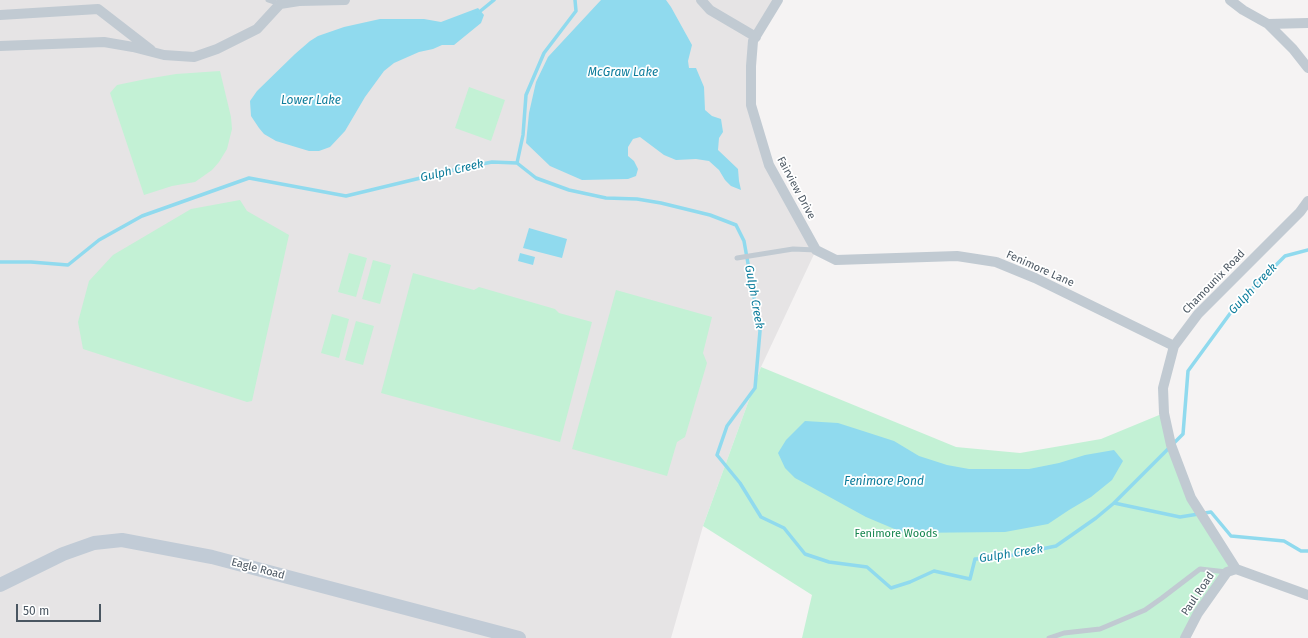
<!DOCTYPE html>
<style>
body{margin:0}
#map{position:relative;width:1308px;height:638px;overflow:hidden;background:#f5f3f3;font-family:"Fira Sans",sans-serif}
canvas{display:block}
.scale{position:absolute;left:16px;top:604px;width:85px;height:18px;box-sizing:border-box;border:2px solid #4a5661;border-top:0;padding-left:5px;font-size:12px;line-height:14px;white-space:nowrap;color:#4a5661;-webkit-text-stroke:3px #fff;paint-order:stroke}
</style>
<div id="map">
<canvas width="1308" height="638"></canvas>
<div class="scale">50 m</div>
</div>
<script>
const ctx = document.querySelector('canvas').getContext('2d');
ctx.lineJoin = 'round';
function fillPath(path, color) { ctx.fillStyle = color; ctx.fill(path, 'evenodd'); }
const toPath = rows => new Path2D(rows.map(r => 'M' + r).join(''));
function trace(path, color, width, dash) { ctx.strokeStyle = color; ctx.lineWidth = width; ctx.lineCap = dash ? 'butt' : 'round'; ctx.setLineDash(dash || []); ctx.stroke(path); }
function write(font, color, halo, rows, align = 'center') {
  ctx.font = font + ' "Fira Sans",sans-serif'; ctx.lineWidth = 3.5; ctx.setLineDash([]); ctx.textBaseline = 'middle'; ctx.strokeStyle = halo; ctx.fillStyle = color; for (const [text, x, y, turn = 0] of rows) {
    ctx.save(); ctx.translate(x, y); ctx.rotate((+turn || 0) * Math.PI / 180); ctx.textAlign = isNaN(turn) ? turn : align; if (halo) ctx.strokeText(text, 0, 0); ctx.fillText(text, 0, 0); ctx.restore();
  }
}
const education = toPath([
 [0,0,778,0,753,41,751,105,769,165,816,250,761,367,703,526,671,638,0,638]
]);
const green = toPath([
 [220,71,231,117,232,129,227,149,219,162,212,170,195,182,172,186,144,195,110,93,117,85,146,79,176,74],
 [469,87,505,100,491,141,455,128],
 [240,200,247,211,289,235,252,401,247,402,83,349,78,322,89,281,113,255,191,209],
 [349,253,367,258,356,297,338,292],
 [373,260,391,265,380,304,362,299],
 [413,273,474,290,479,287,555,309,559,313,592,322,560,442,381,393],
 [616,290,712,317,703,353,707,363,685,437,677,442,667,476,572,449],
 [332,314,349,319,339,358,321,353],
 [356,321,374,326,363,365,345,360],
 [761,367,956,447,1020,453,1101,439,1164,413,1191,498,1236,569,1198,613,1185,638,802,638,812,595,703,526]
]);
const water = toPath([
 [601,0,666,0,671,7,692,45,688,61,689,68,696,68,704,87,705,110,712,116,721,119,723,132,719,138,718,150,738,169,739,181,741,190,731,186,725,180,719,170,709,161,696,159,676,160,664,155,640,137,633,139,628,147,628,156,634,161,638,169,636,176,628,179,582,180,550,166,526,143,529,113,536,82,548,57],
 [478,8,484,15,481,23,454,45,442,45,433,49,419,52,394,63,384,71,365,97,345,131,330,147,319,151,309,151,276,141,264,134,259,128,251,116,250,101,257,91,295,54,310,41,318,36,344,27,380,19,424,19,441,22],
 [529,228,567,239,562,258,523,248],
 [520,253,535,257,533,265,518,261],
 [805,421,838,423,863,431,894,441,919,456,947,465,969,469,1029,469,1059,463,1085,455,1114,450,1123,461,1112,480,1091,497,1069,510,1048,524,1005,532,904,533,866,517,795,478,785,468,778,453,786,440]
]);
const stream = toPath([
 [478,13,494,0],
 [517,163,523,135,526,95,544,53,576,11,575,0],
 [0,262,31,262,68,265,99,240,142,216,249,178,346,196,462,168,492,162,517,163,536,178,569,190,606,198,637,199,661,203,710,215,736,225,744,241,760,331,755,388,727,426,717,455,740,483,761,517,784,528,805,554,829,562,867,567,891,588,910,582,934,571,970,579,975,559,998,558,1056,546,1096,518,1114,503,1183,434,1188,371,1237,304,1285,256,1308,250],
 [1114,503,1180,517,1211,512,1231,536,1284,541,1301,551,1308,551]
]);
const lane = toPath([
 [268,0,280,4],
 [737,258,793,249,816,250],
 [1049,638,1064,633,1100,629,1145,610,1162,598,1200,569,1227,572]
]);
const street = toPath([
 [701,0,710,10,756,37],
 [778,0,753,41,751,66,751,105,769,165,816,250,836,260,957,256,996,262,1035,278,1174,346],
 [1230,0,1243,10,1268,24,1293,49,1308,68],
 [0,15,98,9,151,50],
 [1268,24,1308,23],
 [0,46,104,42,133,47,164,55,194,57,217,49,257,29,280,4,299,1,345,0],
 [1236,569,1191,498,1171,445,1164,413,1163,388,1174,346,1198,314,1300,212,1308,201],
 [1236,569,1308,595],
 [1185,638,1198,613,1227,572,1236,569]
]);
const secondary = toPath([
 [0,585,63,554,94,543,122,540,212,557,519,638]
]);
const streetNames = [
 ["Fairview Drive",796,188,62],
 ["Fenimore Lane",1040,269,24],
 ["Chamounix Road",1214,282,-46],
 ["Eagle Road",258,569,15],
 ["Paul Road",1198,594,-56]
];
const parkNames = [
 ["Fenimore Woods",896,534]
];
const waterNames = [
 ["McGraw Lake",623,73],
 ["Lower Lake",311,101],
 ["Gulph Creek",452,171,-13],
 ["Gulph Creek",1253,289,-47],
 ["Gulph Creek",754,297,80],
 ["Fenimore Pond",884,482],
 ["Gulph Creek",1011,554,-9]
];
fillPath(education, '#e6e4e5');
fillPath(green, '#c3f1d5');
fillPath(water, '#90daee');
trace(stream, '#90daee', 3.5);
trace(lane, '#c1cad2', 5);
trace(street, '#c1cad2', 10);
trace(secondary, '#c1cbd6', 14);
write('11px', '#4a5661', '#fff', streetNames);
write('11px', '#17864f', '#fff', parkNames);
write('italic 12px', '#0c7c9b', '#fff', waterNames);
</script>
